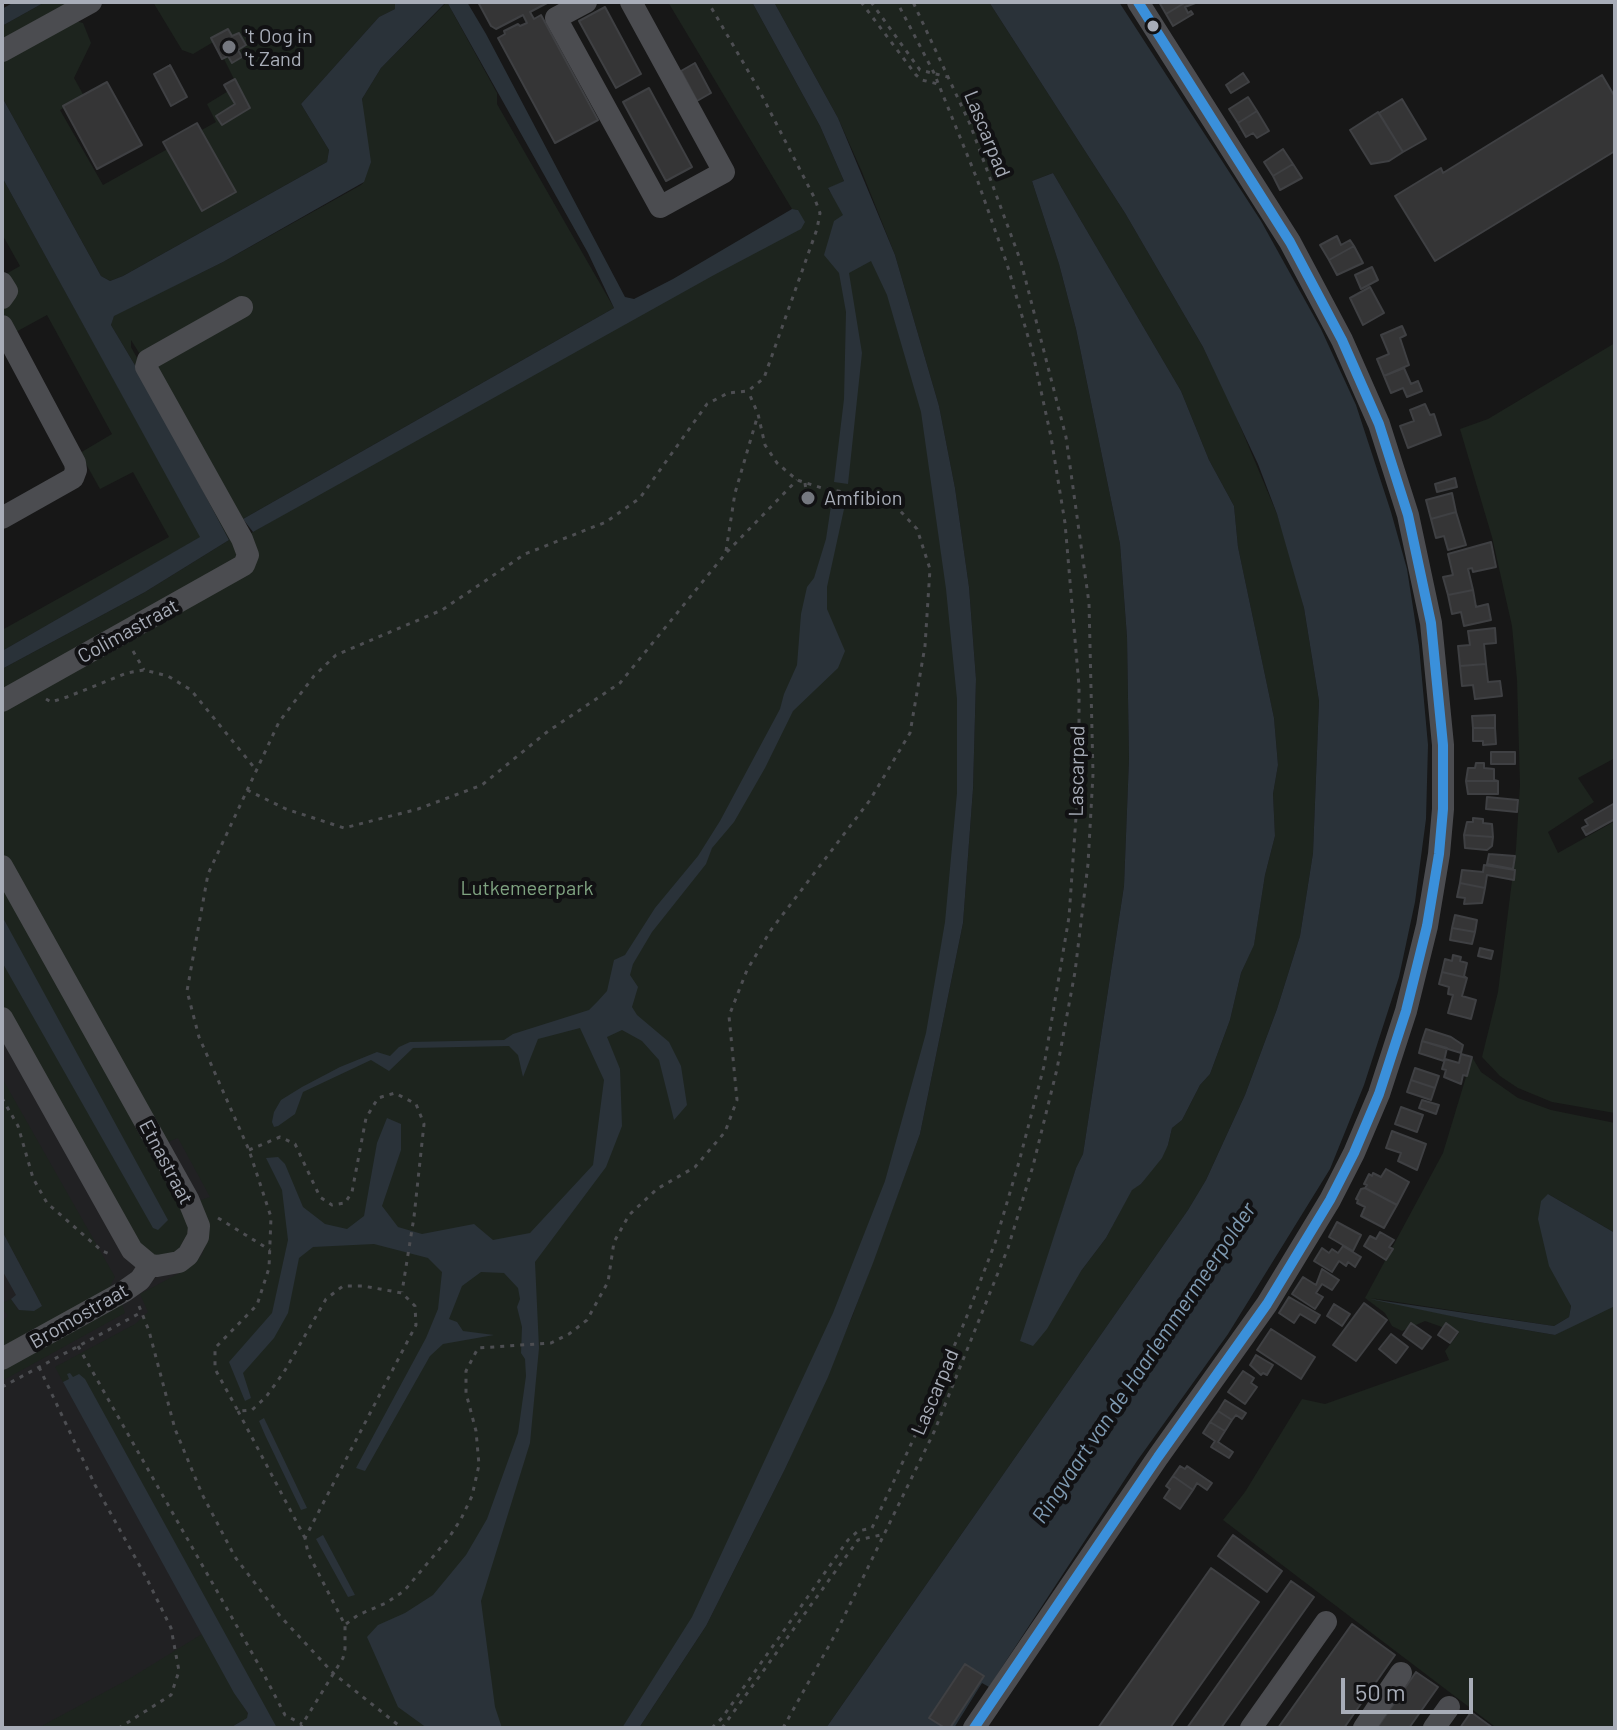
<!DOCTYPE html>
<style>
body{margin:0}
#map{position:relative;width:1617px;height:1730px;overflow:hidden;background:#171717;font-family:Barlow,sans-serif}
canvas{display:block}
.frame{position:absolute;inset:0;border:4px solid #a8adb8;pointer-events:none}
.scale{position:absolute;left:1341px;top:1678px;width:132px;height:36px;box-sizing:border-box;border:4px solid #a8adb8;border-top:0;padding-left:10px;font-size:24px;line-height:28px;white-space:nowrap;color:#a8adb8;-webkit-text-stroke:6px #111113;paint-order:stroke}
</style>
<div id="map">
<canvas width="1617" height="1730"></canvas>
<div class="frame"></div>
<div class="scale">50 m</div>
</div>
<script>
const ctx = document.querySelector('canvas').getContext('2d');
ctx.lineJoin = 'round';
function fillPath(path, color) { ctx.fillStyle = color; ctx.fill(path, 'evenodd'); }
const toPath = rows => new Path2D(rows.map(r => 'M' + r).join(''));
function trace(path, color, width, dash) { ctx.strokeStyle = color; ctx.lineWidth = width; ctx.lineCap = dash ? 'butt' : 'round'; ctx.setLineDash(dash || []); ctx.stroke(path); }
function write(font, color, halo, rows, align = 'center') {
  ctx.font = font + ' Barlow,sans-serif'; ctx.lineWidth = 8; ctx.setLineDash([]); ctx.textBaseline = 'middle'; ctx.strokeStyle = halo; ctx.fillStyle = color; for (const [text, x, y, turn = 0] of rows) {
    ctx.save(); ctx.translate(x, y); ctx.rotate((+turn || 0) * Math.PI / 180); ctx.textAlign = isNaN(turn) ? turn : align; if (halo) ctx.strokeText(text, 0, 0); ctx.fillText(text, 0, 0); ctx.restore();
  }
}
const built = toPath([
 [2,845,182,1135,213,1197,263,1728,2,1728]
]);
const green = toPath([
 [45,2,76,2,2,43,2,26],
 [153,2,395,2,395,9,379,17,301,104,329,150,327,162,123,276,110,281,101,276,2,97,2,56,68,19,83,23,91,43,74,78,84,96,60,110,103,185,216,122,207,104,230,90,234,79,215,41,193,54,182,50],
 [447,2,497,93,497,104,614,308,243,519,131,340,131,347,241,546,249,568,244,537,631,313,798,210,792,209,668,2,752,2,820,126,844,181,828,189,890,273,931,418,967,711,954,911,897,1168,731,1552,628,1728,263,1728,73,1377,63,1382,55,1367,135,1324,148,1312,140,1294,187,1269,202,1255,206,1243,198,1201,210,1197,178,1138,163,1144,2,857,2,669,145,592,229,540,148,387,111,325,114,315,223,262,361,185,364,182,362,99,381,68],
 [774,2,989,2,1125,213,1203,347,1230,402,1277,514,1293,563,1304,608,1319,701,1313,853,1300,936,1277,1009,1245,1095,1206,1180,1188,1210,826,1728,639,1728,706,1626,785,1469,852,1317,920,1134,963,923,973,789,976,679,969,587,955,488,939,406,895,255,862,172,838,118],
 [1053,173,1181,391,1209,460,1234,506,1238,547,1274,718,1278,765,1273,794,1275,836,1265,875,1254,944,1241,973,1230,1020,1210,1074,1200,1085,1182,1120,1172,1128,1168,1145,1141,1184,1132,1189,1106,1238,1081,1271,1050,1251,1076,1168,1083,1154,1124,886,1129,759,1127,637,1120,544,1076,329,1059,264,1032,181],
 [2,177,201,537,2,651,2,630,169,537,133,472,100,489,80,453,112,434,47,315,14,333,2,311,6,274,20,266,2,234],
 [1615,343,1615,758,1578,778,1594,802,1548,832,1558,853,1615,821,1615,1113,1552,1102,1518,1088,1500,1076,1482,1057,1498,992,1516,849,1520,785,1517,680,1512,626,1492,537,1460,429,1488,419],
 [2,878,186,1207,190,1232,187,1240,174,1253,164,1257,143,1253,2,1009],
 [1472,1057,1481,1072,1518,1098,1551,1110,1615,1123,1615,1233,1548,1194,1565,1293,1571,1306,1569,1317,1554,1326,1371,1298,1479,1322,1555,1335,1615,1303,1615,1728,1493,1728,1494,1726,1223,1520,1245,1492,1302,1399,1325,1404,1449,1360,1445,1351,1459,1333,1425,1321,1402,1331,1392,1326,1385,1313,1365,1298,1443,1153],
 [2,1078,115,1277,108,1290,2,1348,2,1321,8,1316,2,1308,2,1303,11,1299,18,1310,42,1306,2,1231],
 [122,1304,125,1313,2,1381,2,1371],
 [202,1634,248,1714,247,1718,230,1728,38,1728,129,1679]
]);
const water = toPath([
 [14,2,45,2,2,26,2,9],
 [395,2,446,2,381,68,362,99,371,162,364,182,223,262,114,316,111,325,148,387,229,540,145,592,2,669,2,651,200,537,2,177,2,97,101,276,110,281,123,276,327,162,329,150,301,104,379,17,395,9],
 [447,2,467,2,486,34,625,297,634,299,673,279,792,209,798,210,805,222,801,229,714,275,253,532,243,519,614,308,588,253],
 [752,2,774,2,838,118,895,255,939,406,955,488,969,587,976,679,973,789,963,923,920,1134,873,1263,828,1377,785,1469,706,1626,639,1728,622,1728,692,1617,833,1313,885,1181,926,1033,945,922,957,793,957,699,946,589,921,412,887,295,871,261,849,273,862,353,848,484,834,482,844,399,846,312,839,273,824,255,834,221,843,215,828,188,844,181,820,126],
 [989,2,1119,2,1261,221,1321,329,1356,405,1391,512,1407,569,1419,646,1428,745,1426,819,1415,902,1399,977,1364,1085,1330,1169,1228,1334,1137,1461,989,1687,982,1683,954,1728,826,1728,1188,1210,1206,1180,1245,1095,1277,1009,1300,936,1313,853,1319,701,1304,608,1277,514,1258,464,1203,347,1125,213],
 [1053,173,1181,391,1209,460,1234,506,1238,547,1274,718,1278,765,1273,794,1275,836,1265,875,1254,945,1241,973,1230,1020,1210,1074,1200,1085,1182,1120,1172,1128,1168,1145,1162,1158,1141,1184,1132,1190,1106,1238,1081,1271,1047,1329,1033,1346,1020,1341,1076,1168,1083,1154,1124,886,1129,759,1127,637,1120,544,1076,329,1059,264,1032,181],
 [832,499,846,500,827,587,827,609,845,651,838,668,793,711,765,768,734,822,712,848,706,864,652,932,633,964,630,975,638,987,632,1007,637,1015,669,1042,681,1066,687,1105,674,1120,659,1060,642,1041,622,1030,607,1037,620,1069,622,1126,606,1167,535,1262,539,1348,530,1443,481,1601,495,1707,502,1728,427,1728,398,1707,367,1637,378,1625,405,1613,433,1595,466,1555,487,1519,518,1433,526,1376,525,1359,521,1353,522,1327,517,1307,520,1299,518,1288,504,1273,481,1272,462,1286,449,1319,457,1322,463,1331,494,1335,443,1344,430,1356,365,1471,356,1468,426,1338,438,1309,442,1272,428,1258,374,1244,313,1247,299,1258,288,1313,274,1338,243,1373,251,1398,245,1401,229,1362,272,1313,288,1240,282,1190,266,1158,278,1157,285,1164,303,1207,325,1224,347,1229,364,1216,377,1143,387,1118,401,1124,401,1150,382,1206,398,1227,422,1234,474,1224,493,1240,530,1233,593,1165,604,1080,580,1028,538,1039,523,1077,518,1055,509,1046,413,1048,389,1071,371,1060,303,1092,295,1114,278,1126,274,1127,272,1122,274,1112,281,1100,302,1087,340,1067,377,1052,390,1056,399,1047,410,1042,504,1040,513,1034,589,1010,598,1001,607,991,614,960,625,955,655,908,698,856,720,821,780,709,784,694,797,665,801,614,807,587,814,578,826,539],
 [2,916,168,1220,158,1230,153,1228,2,962],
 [1548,1194,1615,1233,1615,1306,1555,1335,1479,1322,1370,1299,1554,1326,1569,1317,1571,1306,1549,1266,1538,1219,1541,1201],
 [2,1231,42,1306,34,1311,19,1310,11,1299,16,1295,2,1270],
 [70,1373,73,1377,79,1374,85,1379,277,1728,230,1728,247,1718,248,1713,234,1693,63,1382,69,1379,67,1374],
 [264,1418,307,1508,301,1510,265,1435,259,1421],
 [323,1535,355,1595,348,1597,316,1539]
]);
const building = toPath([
 [478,2,549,2,530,12,534,19,541,15,598,120,555,143,498,38,505,34,504,31,518,24,520,26,527,23,523,15,496,29,491,26,478,2],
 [1159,2,1186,2,1166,14,1159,2],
 [1186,2,1198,2,1185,7,1188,13,1191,11,1193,14,1173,26,1166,14,1186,2],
 [605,7,641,74,616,88,579,21,605,7],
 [228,29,232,36,239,33,246,45,238,50,242,57,232,63,228,56,222,59,211,38,228,29],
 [695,63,711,93,697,101,681,71,695,63],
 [170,65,187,97,171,106,154,74,170,65],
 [1243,73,1249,82,1231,93,1226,85,1243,73],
 [1602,75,1615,97,1615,151,1435,261,1395,196,1441,168,1443,173,1602,75],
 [235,79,250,108,222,125,216,116,235,104,224,85,235,79],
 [107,82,142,145,97,169,63,106,107,82],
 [649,88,692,167,666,181,623,102,649,88],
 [1248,97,1257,111,1238,123,1229,109,1248,97],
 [1402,99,1426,139,1403,152,1379,113,1402,99],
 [1257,111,1269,131,1257,138,1253,133,1246,137,1238,123,1257,111],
 [1378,112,1403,152,1389,161,1371,164,1350,130,1378,112],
 [197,123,236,192,202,211,163,142,197,123],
 [1283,149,1293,164,1273,176,1264,162,1283,149],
 [1293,164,1302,178,1280,190,1273,176,1293,164],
 [1337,236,1341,245,1350,240,1354,246,1329,260,1320,245,1337,236],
 [1354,246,1363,263,1337,275,1329,260,1354,246],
 [1372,267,1378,280,1361,289,1355,275,1372,267],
 [1370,287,1384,313,1363,325,1350,298,1370,287],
 [1402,326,1406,335,1400,338,1409,365,1384,376,1377,359,1389,354,1381,335,1402,326],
 [1404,368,1411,384,1418,381,1422,391,1407,397,1403,388,1391,393,1384,376,1404,368],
 [1425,404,1430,415,1434,414,1441,435,1408,448,1400,426,1414,421,1410,410,1425,404],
 [1455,478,1457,487,1437,492,1435,484,1455,478],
 [1452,493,1456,512,1431,519,1426,500,1452,493],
 [1456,512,1466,545,1448,550,1444,536,1436,538,1431,519,1456,512],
 [1491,542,1496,567,1473,572,1472,568,1468,569,1473,590,1448,595,1443,577,1453,575,1448,554,1491,542],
 [1473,590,1476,607,1488,604,1491,620,1464,626,1461,612,1452,614,1448,595,1473,590],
 [1495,628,1496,643,1484,644,1486,664,1460,666,1458,646,1470,645,1468,631,1495,628],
 [1486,664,1488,682,1500,681,1502,696,1475,699,1473,685,1462,686,1460,666,1486,664],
 [1495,715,1495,728,1473,728,1472,716,1495,715],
 [1473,728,1495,728,1496,744,1483,745,1483,741,1473,741,1473,728],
 [1491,752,1515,752,1515,764,1491,764,1491,752],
 [1476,763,1484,763,1484,768,1494,769,1494,780,1498,781,1466,781,1468,768,1475,768,1476,763],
 [1466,781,1498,781,1498,794,1468,794,1466,781],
 [1487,797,1518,800,1517,812,1486,809,1487,797],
 [1615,803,1615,819,1586,835,1582,828,1588,825,1585,820,1615,803],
 [1473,818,1483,819,1483,823,1492,824,1493,837,1464,835,1467,822,1473,822,1473,818],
 [1464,835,1493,837,1492,846,1487,850,1465,848,1464,835],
 [1489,854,1515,856,1513,869,1487,864,1489,854],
 [1484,865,1515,870,1514,880,1487,875,1485,888,1460,883,1462,870,1483,872,1484,865],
 [1460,883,1485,888,1482,903,1464,904,1465,898,1457,897,1460,883],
 [1455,915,1477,920,1475,932,1452,928,1455,915],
 [1452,928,1475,932,1472,944,1450,940,1452,928],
 [1480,948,1493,951,1491,959,1478,956,1480,948],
 [1453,955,1461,957,1460,961,1467,963,1464,976,1467,978,1442,972,1445,959,1452,961,1453,955],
 [1442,972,1467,978,1462,996,1476,1000,1471,1019,1448,1013,1453,995,1448,994,1449,987,1439,984,1442,972],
 [1426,1029,1451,1037,1463,1045,1461,1053,1422,1041,1426,1029],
 [1422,1041,1447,1048,1444,1061,1419,1053,1422,1041],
 [1461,1054,1472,1057,1467,1076,1463,1075,1461,1084,1444,1077,1446,1070,1442,1069,1445,1059,1459,1063,1461,1054],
 [1415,1068,1439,1076,1435,1088,1411,1080,1415,1068],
 [1411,1080,1435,1088,1431,1100,1407,1092,1411,1080],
 [1422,1100,1439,1105,1436,1114,1419,1108,1422,1100],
 [1401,1107,1423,1115,1417,1132,1395,1124,1401,1107],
 [1392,1131,1426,1144,1417,1170,1398,1161,1401,1153,1386,1148,1392,1131],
 [1386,1169,1409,1182,1397,1205,1365,1188,1367,1185,1364,1184,1369,1174,1372,1176,1373,1173,1381,1177,1386,1169],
 [1365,1188,1397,1205,1384,1228,1361,1216,1365,1207,1357,1203,1358,1200,1356,1199,1361,1189,1365,1188],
 [1337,1222,1361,1235,1353,1251,1329,1237,1337,1222],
 [1380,1232,1394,1240,1389,1247,1393,1249,1386,1260,1364,1246,1370,1236,1376,1239,1380,1232],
 [1343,1246,1361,1257,1355,1267,1348,1262,1346,1266,1339,1261,1332,1272,1314,1261,1322,1248,1329,1253,1332,1249,1338,1253,1343,1246],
 [1322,1269,1339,1280,1332,1290,1322,1284,1316,1293,1323,1297,1315,1309,1292,1294,1303,1277,1316,1285,1322,1269],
 [1289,1297,1320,1315,1315,1323,1300,1314,1294,1323,1279,1313,1289,1297],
 [1364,1303,1387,1320,1356,1361,1333,1345,1364,1303],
 [1334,1304,1350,1314,1342,1326,1327,1316,1334,1304],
 [1411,1323,1431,1337,1422,1349,1403,1335,1411,1323],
 [1446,1323,1458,1332,1450,1343,1438,1335,1446,1323],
 [1271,1329,1315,1357,1301,1379,1257,1350,1271,1329],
 [1391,1334,1408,1347,1396,1363,1379,1349,1391,1334],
 [1256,1355,1273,1365,1267,1375,1263,1373,1261,1375,1250,1365,1256,1355],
 [1243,1371,1254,1378,1251,1383,1257,1387,1245,1404,1228,1392,1243,1371],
 [1225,1400,1246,1413,1242,1419,1236,1415,1232,1420,1218,1411,1225,1400],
 [1218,1411,1232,1420,1225,1431,1210,1422,1218,1411],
 [1210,1422,1225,1431,1218,1442,1233,1452,1229,1458,1211,1447,1215,1441,1203,1433,1210,1422],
 [1180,1466,1185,1469,1187,1466,1212,1483,1207,1490,1197,1483,1193,1490,1173,1476,1180,1466],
 [1173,1476,1193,1490,1180,1509,1164,1498,1170,1489,1166,1486,1173,1476],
 [1233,1535,1282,1571,1267,1592,1218,1556,1233,1535],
 [1211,1568,1259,1602,1170,1728,1098,1728,1211,1568],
 [1291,1581,1314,1597,1221,1728,1187,1728,1291,1581],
 [1352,1624,1395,1655,1344,1728,1278,1728,1352,1624],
 [965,1664,984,1676,950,1728,945,1728,929,1718,965,1664],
 [1416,1672,1438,1687,1409,1728,1377,1728,1416,1672],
 [1471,1712,1493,1728,1460,1728,1471,1712]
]);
const path = toPath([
 [861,2,916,75,922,80,938,84],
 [871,2,920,70,948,77],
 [805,483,807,498],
 [726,551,735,493,757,418],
 [133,651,144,670],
 [46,699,51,702,67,697,127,673,144,670,168,676,191,690,257,771],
 [247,790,286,809,344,828,418,809,482,785,547,732,620,683,726,553,797,480],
 [2,1098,18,1126,33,1178,47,1203,102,1251,110,1254],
 [249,1150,280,1137,295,1144,320,1197,332,1205,345,1203,352,1192,366,1118,378,1098,395,1093,416,1104,424,1124,414,1217,402,1292],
 [218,1218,270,1250],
 [139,1306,149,1331,175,1429,202,1494,235,1557,280,1616,334,1674,402,1728],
 [78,1346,260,1667,285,1715,302,1724],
 [39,1367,95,1485,146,1577,171,1628,179,1671,171,1695,119,1728],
 [2,1387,142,1312],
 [238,1411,305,1538],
 [346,1624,358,1615,386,1603,404,1591,448,1539,461,1519,472,1496,479,1465,476,1431,466,1393,466,1371,478,1348,551,1343,569,1334,587,1320,608,1282,614,1242,629,1215,657,1189,695,1167,725,1132,737,1100,729,1016,747,970,771,930,870,800,910,733,925,646,930,569,917,529,891,501,822,488,797,480,777,463,765,445,758,414,748,391],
 [300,1728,343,1658,345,1649,345,1625,308,1553,305,1538,416,1325,415,1306,402,1293,363,1286,343,1286,326,1299,284,1372,266,1397,252,1410,238,1411,215,1369,215,1348,257,1305,269,1268,271,1217,249,1150,199,1037,187,991,208,874,279,722,314,676,336,655,442,610,525,554,606,522,640,498,707,404,728,393,748,391,764,378,817,229,820,213,814,197,758,88,708,2],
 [712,1728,722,1718,848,1540,858,1531,872,1528,920,1425,965,1321,995,1243,1019,1162,1044,1066,1069,917,1079,774,1079,686,1065,523,1051,437,1033,354,1007,264,977,179,934,73,897,2],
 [722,1728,858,1540,885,1534],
 [783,1728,836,1633,934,1432,1008,1248,1033,1166,1057,1069,1075,972,1088,864,1093,774,1089,603,1066,437,1021,262,970,124,913,2]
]);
const minor = toPath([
 [586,2,556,18,660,207,724,172,631,2],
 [2,51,91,2],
 [2,283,7,291,2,298],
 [2,326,75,463,76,470,73,478,2,518],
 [2,701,244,565,248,555,242,539,146,367,148,360,242,307],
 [2,866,188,1199,199,1226,198,1237,188,1255,179,1262,157,1266,150,1265,132,1250,2,1018],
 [2,1359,123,1292,140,1280,150,1265],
 [974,1728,1158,1457,1267,1304,1330,1200,1354,1153,1379,1094,1406,1011,1427,926,1439,854,1443,809,1443,745,1431,623,1408,515,1379,424,1342,340,1290,242,1138,2],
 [1251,1728,1326,1622],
 [1364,1728,1401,1673],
 [1434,1728,1449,1707]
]);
const bus1 = toPath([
 [974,1728,1158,1457,1267,1304,1330,1200,1354,1153,1379,1094,1406,1011,1427,926,1439,854,1443,809,1443,745,1431,623,1408,515,1379,424,1342,340,1290,242,1138,2]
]);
const markers = [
 [1153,26,7,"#a8adb8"],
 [229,47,8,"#757880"],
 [808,498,8,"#757880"]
];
const poiNames = [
 ["'t Oog in",245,36],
 ["'t Zand",245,59],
 ["Amfibion",824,498]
];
const streetNames = [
 ["Lascarpad",987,134,68],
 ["Colimastraat",128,631,-29],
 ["Lascarpad",1077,771,-89],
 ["Etnastraat",166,1162,62],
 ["Bromostraat",79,1316,-30],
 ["Lascarpad",935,1392,-67]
];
const parkNames = [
 ["Lutkemeerpark",527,888]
];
const waterNames = [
 ["Ringvaart van de Haarlemmermeerpolder",1144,1363,-56]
];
fillPath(built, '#212123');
fillPath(green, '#1d241e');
fillPath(water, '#2a3239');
fillPath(building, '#353536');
trace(building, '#3f4043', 2);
trace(path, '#4d4e52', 3, [4, 6]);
trace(minor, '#4b4c50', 22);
trace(bus1, '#3a90db', 10);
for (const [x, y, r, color] of markers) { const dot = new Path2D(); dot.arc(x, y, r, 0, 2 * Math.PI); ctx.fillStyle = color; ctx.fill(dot); trace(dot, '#111113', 3); }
write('20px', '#a8adb8', '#111113', poiNames, 'left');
write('20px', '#a8adb8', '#111113', streetNames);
write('20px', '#7fa381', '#111113', parkNames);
write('italic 22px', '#7f9bb3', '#111113', waterNames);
</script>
